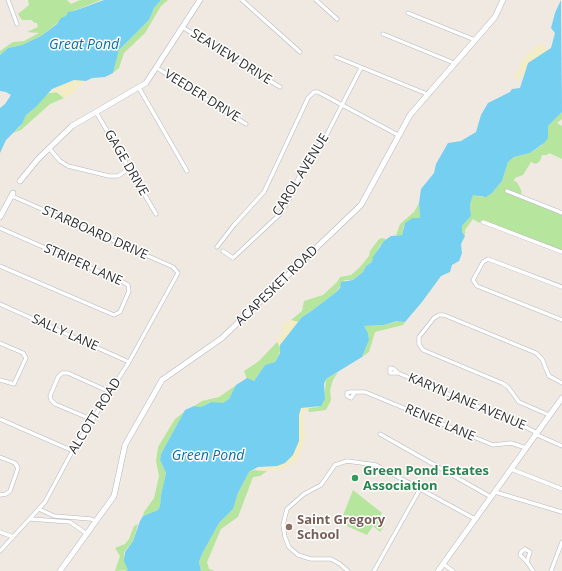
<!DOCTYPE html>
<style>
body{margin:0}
canvas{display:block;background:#efe9e1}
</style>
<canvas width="562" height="571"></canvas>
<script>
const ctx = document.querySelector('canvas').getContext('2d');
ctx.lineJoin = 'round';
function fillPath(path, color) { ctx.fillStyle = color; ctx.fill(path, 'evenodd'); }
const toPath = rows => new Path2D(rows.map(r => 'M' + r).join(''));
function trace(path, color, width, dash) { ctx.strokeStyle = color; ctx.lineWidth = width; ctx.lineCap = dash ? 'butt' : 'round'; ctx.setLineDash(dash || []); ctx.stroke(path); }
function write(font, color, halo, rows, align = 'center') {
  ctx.font = font + ' "Open Sans",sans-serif'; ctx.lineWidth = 3; ctx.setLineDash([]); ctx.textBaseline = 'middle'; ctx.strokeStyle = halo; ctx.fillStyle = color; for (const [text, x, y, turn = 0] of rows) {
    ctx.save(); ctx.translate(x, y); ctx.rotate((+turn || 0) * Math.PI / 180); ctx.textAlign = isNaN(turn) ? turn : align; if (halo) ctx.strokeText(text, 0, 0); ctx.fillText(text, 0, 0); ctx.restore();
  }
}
const green = toPath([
 [28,0,67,0,71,4,80,0,101,0,71,12,41,36,22,45,8,48,0,55,0,51,13,42,24,41,39,33,27,32,38,27,37,23,35,23,31,20,22,20,18,14,29,5],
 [161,0,168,0,161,6,145,33,124,53,119,68,113,73,119,50,149,20,154,8],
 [56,92,64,98,50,104,21,130,13,133,20,127,26,115,36,107,43,98,49,93],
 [562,112,562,119,557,123,562,126,562,159,549,153,547,155,542,155,540,161,536,164,531,162,523,175,515,178,514,181,517,182,522,192,520,195,562,215,562,251,482,220,479,223,473,219,465,230,465,235,462,232,462,226,471,216,470,204,473,194,482,197,492,193,502,181,508,162,514,157,530,153,542,145,548,126],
 [419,203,420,218,404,225,402,235,396,235,400,224,414,212],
 [382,238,386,239,379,247,372,262,366,266,363,272,353,280,345,280,335,293,310,312,302,317,298,322,291,320,302,311,304,301,323,295,337,282,340,277,351,275,359,268,369,256,370,251,379,239],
 [402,320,405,322,403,325,375,332,369,352,362,357,369,340,368,333,364,326,384,325],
 [277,342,281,349,275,362,265,365,254,381,247,379,244,371,259,361],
 [338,372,333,380,330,390,331,400,326,410,310,412,308,411,309,408,318,407,324,401,326,379],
 [235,386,235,390,229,399,223,404,210,402,201,407,194,406,202,401,219,397],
 [184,412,161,454,160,460,166,473,161,495,160,506,158,510,143,516,144,512,154,498,159,476,156,461,158,447,175,419],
 [254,470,267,471,260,476,253,477,238,517,221,529,207,562,209,569,215,571,201,571,199,562,202,554,219,523,233,509,238,493,249,472],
 [353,490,382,513,378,520,384,526,380,532,373,526,367,535,340,523],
 [138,524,133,541,124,552,124,556,128,570,115,571,120,556,115,548,125,544,129,539,134,526]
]);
const sand = toPath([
 [539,44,542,44,548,50,528,63,524,74,519,79,514,79,522,61],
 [79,79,84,81,70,96,64,98,58,92,49,93,59,86],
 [291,320,298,322,280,345,277,340,283,333,282,324],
 [303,407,309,408,303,414,305,441,297,460,283,469,267,471,254,470,277,466,285,463,293,455,299,441,299,415]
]);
const water = toPath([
 [104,0,161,0,154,8,149,20,119,50,113,73,105,77,92,78,86,81,74,80,52,89,36,107,26,115,22,124,6,140,0,153,0,108,5,104,11,95,6,92,0,91,0,55,8,48,22,45,41,36,57,24,61,18,66,16,68,12,74,11],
 [561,0,562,112,548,126,548,138,544,143,530,153,514,157,508,162,502,181,492,193,486,197,473,195,470,204,471,216,462,226,462,232,465,236,461,244,462,253,459,261,452,265,450,272,441,276,422,302,405,322,397,321,384,325,364,326,368,333,369,340,362,357,326,379,324,384,325,399,321,406,301,408,299,415,299,441,293,455,285,463,277,466,258,467,249,472,238,493,233,509,219,523,202,554,199,562,201,571,125,571,128,570,124,561,125,552,133,541,140,521,143,516,158,510,160,506,161,495,166,473,160,460,161,454,185,410,194,406,201,407,211,402,223,403,229,399,236,385,247,378,254,381,265,365,275,362,280,353,280,345,302,317,310,312,335,293,340,288,341,282,353,280,363,272,366,266,372,262,373,257,384,241,391,236,402,235,405,223,413,218,420,218,419,203,421,189,434,173,436,164,448,143,461,141,476,132,481,115,488,103,510,92,512,89,520,88,528,63,551,48,555,33,551,28,555,13]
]);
const street = toPath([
 [8,0,17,24],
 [242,0,300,52],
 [316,0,337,19],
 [408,13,475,40],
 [182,27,280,87],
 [383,34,454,63],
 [336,57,427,94],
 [157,68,246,124],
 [139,88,187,171],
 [96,112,156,214],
 [49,148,60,161,68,166,109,176,118,176,130,168],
 [507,191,562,213],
 [483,222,562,252],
 [0,228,123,282,128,285,129,291,120,312,114,315,0,266],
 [217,247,234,225,264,192,308,98,314,92,318,92,398,135],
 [223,251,233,258,280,214,290,198,304,165,325,138,361,68],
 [562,287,488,259,483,262,473,280,477,286,562,320],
 [0,304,129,362],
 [0,343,23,353,26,358,14,384,0,380],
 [390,368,394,369,398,373,390,373,390,368],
 [398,373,520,424,537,433],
 [355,392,351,398,347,396,347,393,350,392,365,392,493,445,511,443,526,448],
 [549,415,519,402,508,387,502,383,423,350,419,344,419,337,434,318,439,315,444,315,536,353,542,359,549,376,562,383],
 [0,419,73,451],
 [93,420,55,404,51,400,50,396,58,377,62,373,68,373,110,392],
 [380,434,491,497],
 [535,434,562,446],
 [0,457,15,463,18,468,10,491,6,494,0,495],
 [511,469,562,489],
 [495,492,562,512],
 [39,509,54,516,91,519,96,521],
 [31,519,70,522,87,534],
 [0,532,13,537],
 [525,549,530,552,527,562,520,555,521,552,525,549],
 [0,551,45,502,73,450,129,362,178,273,173,267,12,196],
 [527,562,533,571],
 [443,564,453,571],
 [348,571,340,564,331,559,311,559,298,555,289,547,285,537,283,525,287,509,304,494,321,485,335,465,347,461,376,465,475,519],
 [374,571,420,489],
 [551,571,562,542]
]);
const secondary = toPath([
 [20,181,38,159,72,126,146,83,200,0],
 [0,217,13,193],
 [60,571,114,496,125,445,162,380,222,338,361,205,410,115,495,17,503,0],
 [438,571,562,398]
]);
const markers = [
 [355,478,4,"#2e9e5b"],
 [289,527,4,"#8d6e63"]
];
const streetNames = [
 ["SEAVIEW DRIVE",231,57,32],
 ["VEEDER DRIVE",202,96,32],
 ["GAGE DRIVE",126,163,60],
 ["CAROL AVENUE",301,175,-58],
 ["STARBOARD DRIVE",95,233,24],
 ["STRIPER LANE",83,265,24],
 ["ACAPESKET ROAD",277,286,-44],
 ["SALLY LANE",65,333,24],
 ["KARYN JANE AVENUE",467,402,23],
 ["ALCOTT ROAD",95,416,-58],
 ["RENEE LANE",440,423,23]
];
const leisureNames = [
 ["Green Pond Estates",363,471],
 ["Association",363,486]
];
const educationNames = [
 ["Saint Gregory",297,520],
 ["School",297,535]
];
const waterNames = [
 ["Great Pond",84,45],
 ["Green Pond",208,456]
];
fillPath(green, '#b6e59e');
fillPath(sand, '#f3ecc5');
fillPath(water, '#75cff0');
trace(street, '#b4b7c1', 4.5);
trace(secondary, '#b4b7c1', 6);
trace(street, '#fff', 3.5);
trace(secondary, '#fff', 5);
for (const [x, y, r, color] of markers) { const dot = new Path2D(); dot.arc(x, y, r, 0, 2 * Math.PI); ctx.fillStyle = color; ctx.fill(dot); trace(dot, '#fff', 1.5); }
write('13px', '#2e2e2e', '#fff', streetNames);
write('bold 13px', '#27864d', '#fff', leisureNames, 'left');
write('bold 13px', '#785e54', '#fff', educationNames, 'left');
write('italic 14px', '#0d6fa3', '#fff', waterNames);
</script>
